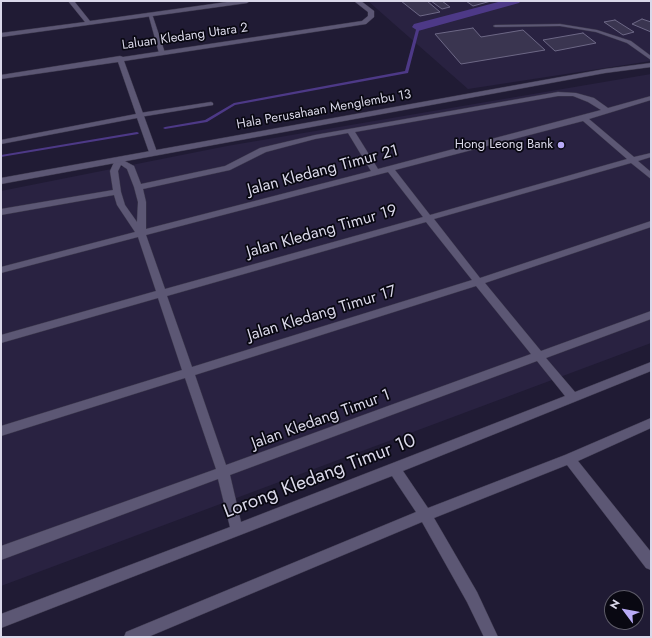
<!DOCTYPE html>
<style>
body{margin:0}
#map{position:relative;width:652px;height:638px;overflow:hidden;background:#201b34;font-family:Jost,sans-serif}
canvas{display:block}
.frame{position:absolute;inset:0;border:2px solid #dad8e9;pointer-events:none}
.north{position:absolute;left:604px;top:590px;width:40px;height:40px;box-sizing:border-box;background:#090812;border:1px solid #5d5b68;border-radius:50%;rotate:302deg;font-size:11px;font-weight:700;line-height:16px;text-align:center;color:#dad8e9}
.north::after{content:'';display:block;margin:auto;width:14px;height:18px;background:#b9abf7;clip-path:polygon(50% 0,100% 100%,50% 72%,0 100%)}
</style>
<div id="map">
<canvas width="652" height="638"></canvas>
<div class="frame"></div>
<div class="north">N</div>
</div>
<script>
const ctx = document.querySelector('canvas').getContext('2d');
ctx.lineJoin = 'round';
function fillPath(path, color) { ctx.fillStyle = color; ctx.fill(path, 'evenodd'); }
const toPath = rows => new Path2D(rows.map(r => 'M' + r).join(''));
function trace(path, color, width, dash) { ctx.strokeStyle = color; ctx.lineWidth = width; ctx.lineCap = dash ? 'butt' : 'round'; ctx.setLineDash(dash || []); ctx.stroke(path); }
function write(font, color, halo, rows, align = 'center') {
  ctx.font = font + ' Jost,sans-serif'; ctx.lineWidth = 3.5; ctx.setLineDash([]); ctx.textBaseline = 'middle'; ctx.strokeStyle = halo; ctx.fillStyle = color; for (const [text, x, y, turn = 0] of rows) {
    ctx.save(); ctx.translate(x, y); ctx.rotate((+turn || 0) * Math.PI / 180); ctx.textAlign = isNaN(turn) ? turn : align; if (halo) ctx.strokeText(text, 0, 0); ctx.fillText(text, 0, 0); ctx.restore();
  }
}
const built = toPath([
 [368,1,651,1,651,61,468,89],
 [651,74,651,343,1,586,1,191,227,146]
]);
const stream = toPath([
 [417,26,420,27,408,73,235,105,207,122,165,129,163,128,165,127,205,120,234,103,405,71,417,26],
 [137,132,139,133,138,134,1,157,1,155,137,132]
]);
const canal = toPath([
 [502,1,521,1,519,3,418,31,412,27,414,24,502,1]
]);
const building = toPath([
 [401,1,427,1,440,12,420,16,401,1],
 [431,1,442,1,450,7,442,9,431,1],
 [466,1,491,1,473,6,466,1],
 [642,19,651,22,651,32,632,24,642,19],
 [615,20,634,32,623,35,604,22,615,20],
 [473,28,481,37,523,30,545,50,461,64,435,34,473,28],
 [583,33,596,43,555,51,543,40,583,33]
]);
const service = toPath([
 [148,13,152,14,165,53,164,54,159,53,148,13],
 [560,24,597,30,631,41,651,56,651,60,627,43,596,32,560,26,495,27,493,26,495,25,560,24],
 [211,102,213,103,213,105,140,117,137,115,140,113,211,102]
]);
const minor = toPath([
 [68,1,74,1,90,21,234,1,250,1,247,3,1,37,1,33,85,22,68,1],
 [354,1,361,1,374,11,374,17,366,24,124,61,157,152,156,154,150,154,149,152,137,118,1,144,1,140,136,114,118,62,1,79,1,75,120,56,123,57,362,21,368,16,368,12,354,1],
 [558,92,576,93,594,98,608,108,651,96,651,100,589,119,634,157,651,153,651,157,638,161,651,172,651,179,631,163,434,219,480,278,651,221,651,227,485,283,541,351,651,311,651,319,546,358,575,392,651,362,651,371,403,471,428,508,565,455,651,418,651,428,578,461,651,552,651,570,646,568,567,465,434,518,477,592,498,637,484,637,467,602,422,522,148,637,124,637,126,632,416,512,392,476,1,628,1,614,230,527,218,479,1,560,1,546,216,469,185,378,1,436,1,426,182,370,158,298,1,343,1,335,156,291,138,237,1,273,1,267,135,232,117,205,114,195,1,215,1,209,113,190,110,171,115,160,119,158,134,166,141,184,225,166,260,148,315,135,558,92],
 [558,96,573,96,588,102,601,110,378,169,355,132,558,96],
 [583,121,627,159,430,215,395,170,583,121],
 [348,133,371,171,146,229,146,202,143,189,230,170,266,152,315,139,348,133],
 [121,165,127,169,134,187,138,202,137,222,125,205,121,192,118,171,121,165],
 [388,172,423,217,165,289,146,235,388,172],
 [426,222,472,280,192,367,167,296,426,222],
 [476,286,531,354,226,465,195,375,476,286],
 [537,361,565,396,241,522,230,475,537,361]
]);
const tertiary = toPath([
 [651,63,651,67,605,73,1,184,1,178,605,69,651,63]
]);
const markers = [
 [561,145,4,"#b9abf7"]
];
const farStreetnames = [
 ["Laluan Kledang Utara 2",185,37,-8],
 ["Hala Perusahaan Menglembu 13",324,110,-10]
];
const farPoinames = [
 ["Hong Leong Bank",553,145]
];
const streetNames = [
 ["Jalan Kledang Timur 21",323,171,-15],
 ["Jalan Kledang Timur 19",322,232,-16],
 ["Jalan Kledang Timur 17",322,314,-17],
 ["Jalan Kledang Timur 1",321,420,-20]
];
const nearStreetnames = [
 ["Lorong Kledang Timur 10",320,477,-21]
];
fillPath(built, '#292241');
fillPath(stream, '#4d3987');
fillPath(canal, '#4d3987');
fillPath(building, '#3a3550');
trace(building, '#6d6886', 1);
trace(service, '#3c384c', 1);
trace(minor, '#3c384c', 1);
trace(tertiary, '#3c384c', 1);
fillPath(service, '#5c5774');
fillPath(minor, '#5c5774');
fillPath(tertiary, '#5c5774');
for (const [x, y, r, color] of markers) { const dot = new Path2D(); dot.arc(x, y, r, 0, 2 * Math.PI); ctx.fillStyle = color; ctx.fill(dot); trace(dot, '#090812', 1.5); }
write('13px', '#dad8e9', '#090812', farStreetnames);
write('13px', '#dad8e9', '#090812', farPoinames, 'right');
write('16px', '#dad8e9', '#090812', streetNames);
write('19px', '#dad8e9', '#090812', nearStreetnames);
</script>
